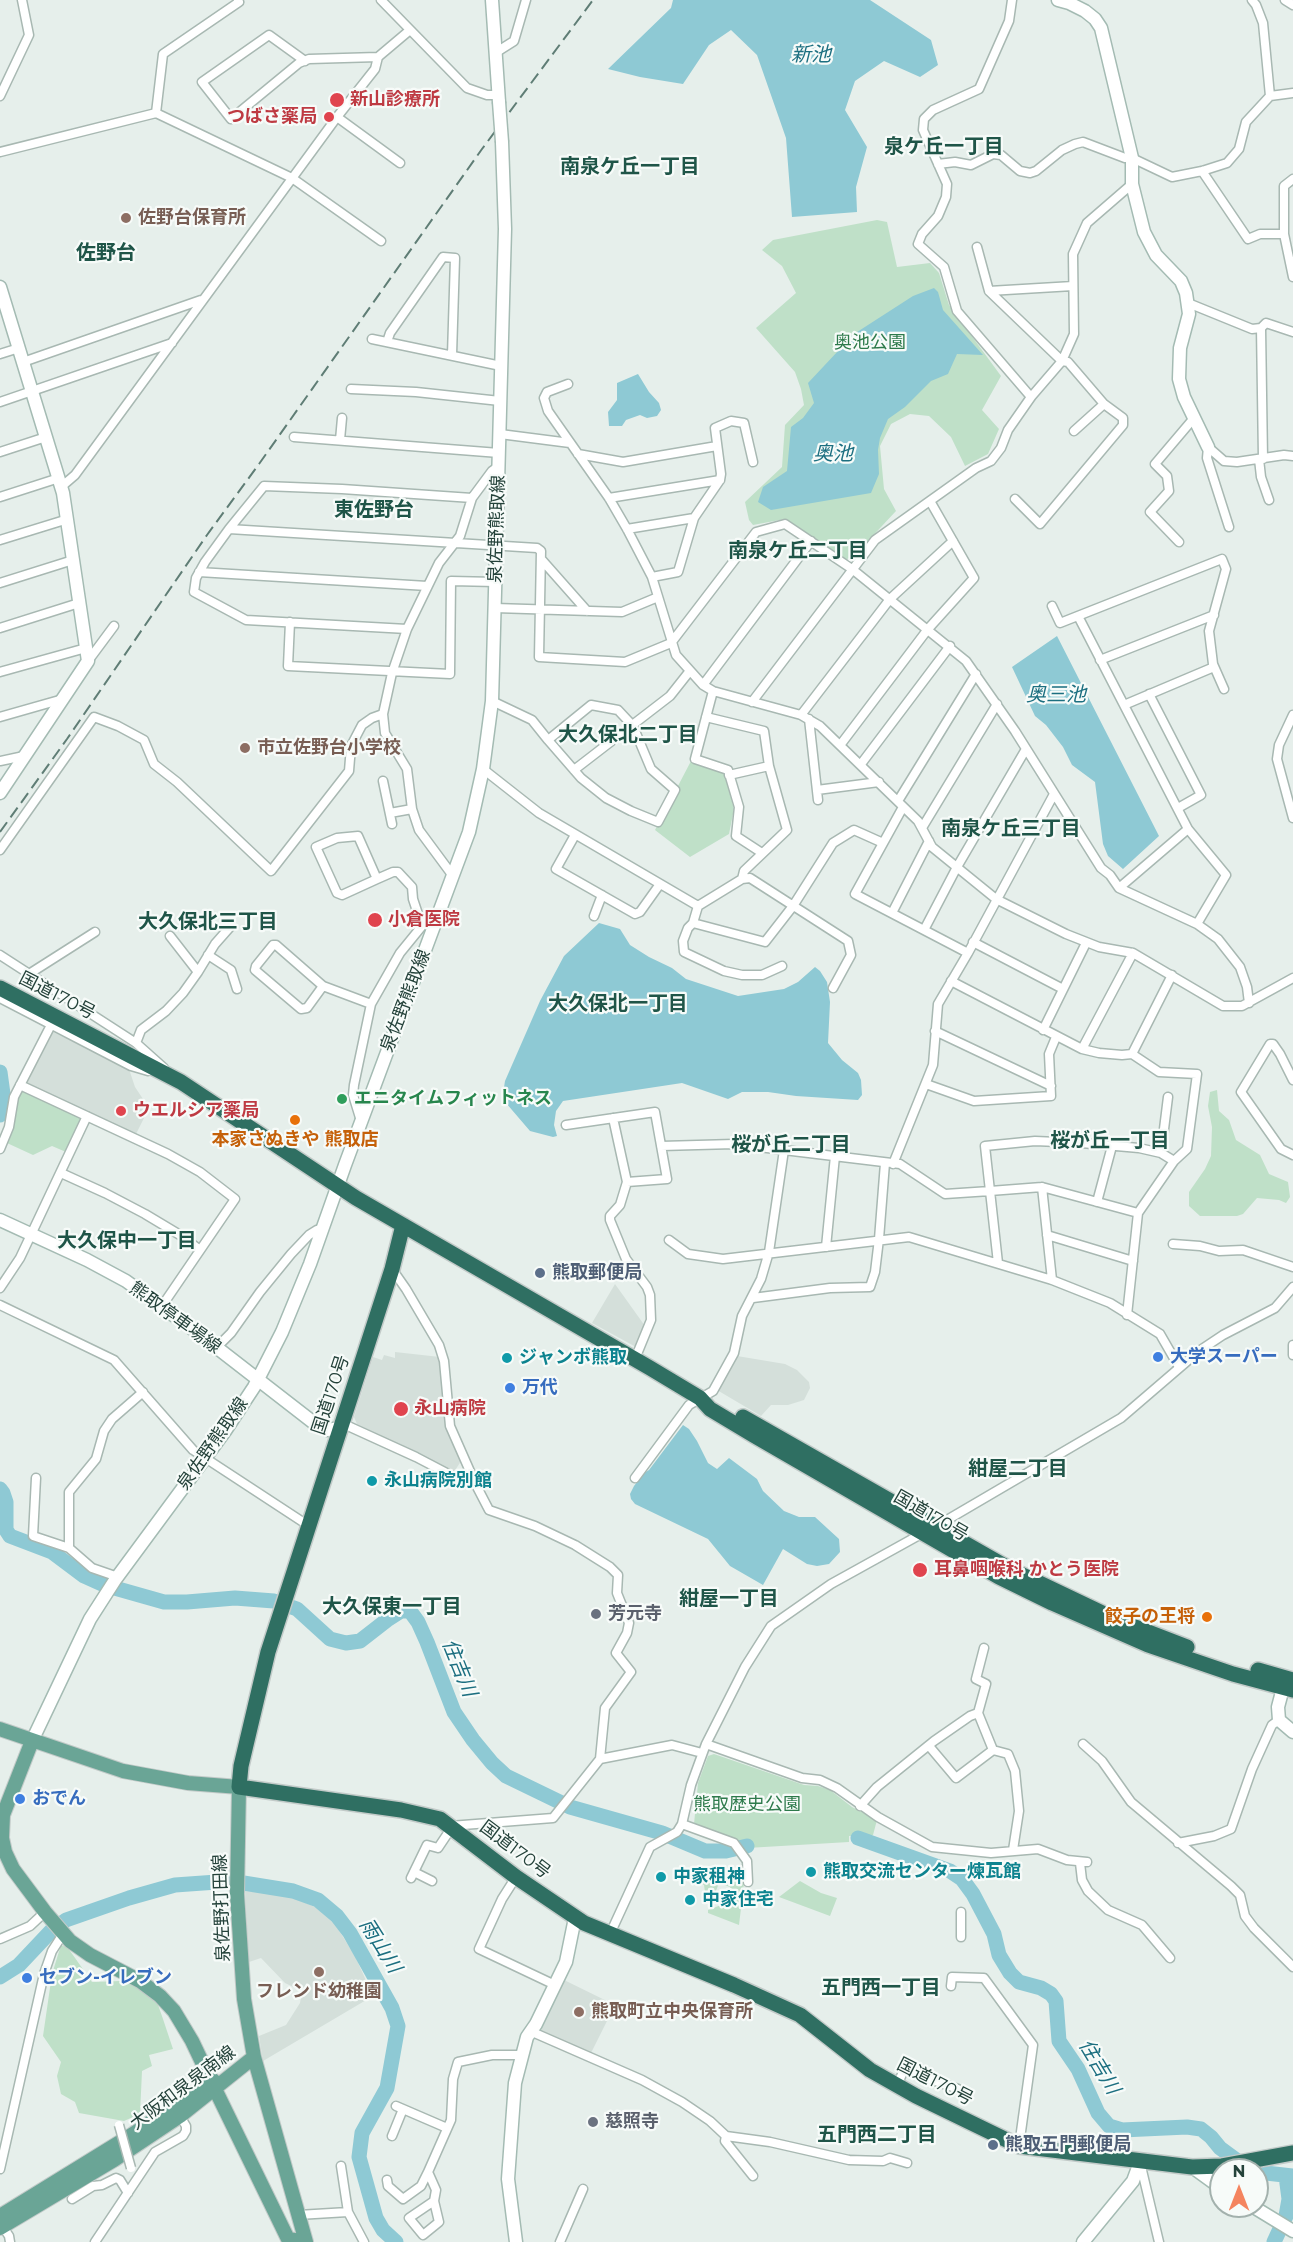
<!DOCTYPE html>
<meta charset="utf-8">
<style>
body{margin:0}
#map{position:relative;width:1293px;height:2242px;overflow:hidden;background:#e6efeb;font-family:Montserrat,sans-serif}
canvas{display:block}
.north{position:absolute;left:1209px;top:2158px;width:60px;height:60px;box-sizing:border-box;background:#f7fbf9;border:2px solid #a3b1ad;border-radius:50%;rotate:0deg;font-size:16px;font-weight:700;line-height:24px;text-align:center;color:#24423a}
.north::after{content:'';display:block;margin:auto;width:21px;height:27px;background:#f4845f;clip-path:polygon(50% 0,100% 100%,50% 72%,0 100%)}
</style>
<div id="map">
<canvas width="1293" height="2242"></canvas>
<div class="north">N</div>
</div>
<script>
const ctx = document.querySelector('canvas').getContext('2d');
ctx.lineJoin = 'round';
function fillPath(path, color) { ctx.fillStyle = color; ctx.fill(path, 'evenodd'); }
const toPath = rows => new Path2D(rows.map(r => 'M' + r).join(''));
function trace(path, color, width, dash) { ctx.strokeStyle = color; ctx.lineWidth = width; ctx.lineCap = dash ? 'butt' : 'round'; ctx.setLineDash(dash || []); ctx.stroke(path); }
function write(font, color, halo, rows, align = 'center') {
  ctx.font = font + ' Montserrat,"Noto Sans JP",sans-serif'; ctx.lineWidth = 4.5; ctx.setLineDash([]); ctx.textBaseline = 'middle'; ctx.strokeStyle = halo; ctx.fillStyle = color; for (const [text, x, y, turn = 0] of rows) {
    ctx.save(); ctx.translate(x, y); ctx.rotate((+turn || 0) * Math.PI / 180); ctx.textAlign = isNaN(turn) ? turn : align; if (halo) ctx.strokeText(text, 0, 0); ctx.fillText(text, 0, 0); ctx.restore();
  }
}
const built = toPath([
 [51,1031,129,1069,135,1087,149,1108,136,1134,28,1084,26,1080],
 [615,1284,645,1326,636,1347,592,1323],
 [395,1352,440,1357,446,1414,463,1458,454,1472,357,1424,354,1417,373,1357,382,1360,384,1355,395,1358],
 [737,1356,785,1364,797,1370,809,1382,810,1388,804,1400,788,1405,771,1405,761,1416,717,1390],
 [245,1891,289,1895,317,1908,335,1924,355,1956,373,1996,263,2061,259,2036,286,2025,300,2003,302,1991,285,1983,261,1958,249,1962],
 [562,1979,615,2005,591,2053,538,2031]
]);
const green = toPath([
 [877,220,887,222,897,267,930,263,939,273,949,305,1001,376,982,410,999,429,988,454,965,466,951,437,929,416,910,414,891,424,880,446,884,489,896,511,853,557,844,560,785,519,753,525,749,520,745,502,782,467,785,425,804,405,801,389,795,372,756,328,796,293,782,266,762,250,773,240],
 [691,761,719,770,725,775,734,809,729,834,690,857,655,830],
 [1217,1090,1219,1111,1229,1120,1236,1140,1260,1155,1269,1174,1288,1182,1290,1197,1286,1203,1279,1200,1257,1198,1243,1214,1237,1216,1200,1216,1189,1206,1189,1192,1205,1169,1211,1156,1212,1127,1208,1106,1210,1092],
 [23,1091,80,1117,81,1119,66,1152,52,1146,33,1155,7,1143,18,1097],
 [714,1754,804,1785,818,1786,830,1790,852,1807,877,1820,873,1835,849,1836,849,1842,747,1848,747,1843,739,1843,694,1824,698,1783,708,1756],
 [696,1869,703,1869,744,1883,739,1925,708,1913,708,1910,729,1902,730,1887,719,1883,714,1896,709,1896,705,1892,704,1885,692,1879,691,1874],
 [800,1881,821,1893,837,1898,830,1916,779,1897],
 [61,1945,68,1948,92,1982,121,1981,133,1984,157,2002,163,2019,173,2049,149,2055,152,2066,142,2071,140,2114,124,2121,79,2113,75,2102,61,2094,57,2076,61,2062,43,2036,52,1974]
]);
const water = toPath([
 [673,0,870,0,931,40,938,65,920,77,884,61,855,81,845,110,867,147,856,187,857,212,792,217,786,138,757,55,731,30,709,45,683,84,640,77,608,69,671,8],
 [934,288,938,292,943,310,983,355,957,354,948,374,931,381,905,407,888,419,880,438,878,450,879,474,871,493,771,510,758,502,763,487,787,471,791,427,803,418,814,403,808,383,854,334,913,296],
 [638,374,649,392,659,403,661,410,657,416,647,418,640,415,626,420,622,426,609,426,608,412,617,400,617,383],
 [1057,636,1159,836,1123,869,1108,856,1103,844,1095,782,1072,765,1063,747,1046,725,1035,716,1012,667],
 [599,923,620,929,630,945,649,957,672,968,686,979,738,996,784,989,798,982,815,967,820,971,827,982,830,1002,828,1043,842,1060,858,1073,861,1080,862,1095,858,1100,796,1096,768,1092,742,1092,728,1099,682,1083,563,1101,556,1111,554,1125,557,1136,553,1137,530,1131,506,1103,503,1094,505,1081,540,1001,564,956],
 [683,1425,689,1429,697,1441,708,1463,717,1469,729,1458,757,1479,763,1491,784,1511,799,1517,815,1517,839,1539,840,1552,829,1564,817,1566,807,1564,783,1549,763,1585,730,1566,708,1539,635,1504,631,1499,630,1494,634,1486,644,1473,649,1470]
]);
const river = toPath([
 [0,1072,3,1094,0,1115],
 [0,1489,3,1493,6,1502,6,1530,10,1536,52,1552,84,1576,104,1585,164,1602,187,1602,235,1598,274,1601,297,1609,330,1639,346,1643,360,1641,387,1620,401,1611,410,1611,418,1622,427,1642,454,1712,473,1740,492,1763,506,1776,570,1807,662,1833,705,1851,726,1851,747,1846],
 [858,1838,950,1871,962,1879,973,1894,994,1934,999,1955,1010,1973,1019,1982,1041,1988,1051,1994,1056,2001,1059,2041,1078,2069,1098,2113,1109,2126,1122,2130,1187,2127,1201,2129,1211,2137,1220,2148,1250,2170],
 [0,1977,19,1965,52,1930,66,1920,129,1898,175,1885,231,1881,293,1891,318,1900,337,1916,350,1933,392,2008,398,2026,387,2088,362,2133,359,2157,376,2218,383,2230,396,2242],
 [1257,2172,1293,2176],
 [1274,2242,1286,2216,1289,2199,1286,2176]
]);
const street = toPath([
 [238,0,239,2,163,54,156,113,292,178,381,241],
 [381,0,467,88,487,95,498,95],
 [1012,0,1009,21,979,89,933,110,924,119,923,130,947,184,946,197,938,216,922,234,918,244,944,267,957,311,1031,397],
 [1285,0,1293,5],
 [495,53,514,41,526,0],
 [305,61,269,35,202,82,231,119,299,63,309,59,378,57],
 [0,96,29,35,22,0],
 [1270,96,1293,93],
 [337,117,400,163],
 [0,152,156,113],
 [938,164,955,162,971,165,993,154,1001,155,1020,171,1030,173,1036,171,1062,150,1075,144,1083,142,1125,158,1132,158,1172,177,1202,171,1227,163,1239,149,1246,122,1270,96,1263,23,1256,5,1252,0],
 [1202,171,1248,239,1260,234,1284,234],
 [1293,179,1284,186,1284,234,1293,277],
 [977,247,989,291,1062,361,1068,362,1104,404,1074,431],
 [989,291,1073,286],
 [1188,303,1252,329,1261,328,1266,323,1293,332],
 [1261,328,1263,459],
 [372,339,501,366],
 [387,342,390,333,443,257,455,258,452,355],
 [0,354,19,348],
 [23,362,201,300],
 [568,384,547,392,544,398,548,411,609,498,627,529,652,577,676,655,703,685,713,691,801,715,820,726,918,821,932,847,996,899,1066,934,1099,947,1133,953,1223,1006,1242,1006,1293,978],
 [351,389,416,392,500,401],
 [0,402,172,343],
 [500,434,570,443],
 [294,437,499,453],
 [340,440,342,418],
 [1208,447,1224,461,1237,462,1284,455,1293,456],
 [1208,447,1207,458,1229,527],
 [0,452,46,437],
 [578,454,623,462,717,446],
 [1259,459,1261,477,1269,500],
 [61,487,75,475,337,117,375,69,378,57,410,30],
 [0,497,59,478],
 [609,498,720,480],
 [1015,499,1040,524,1123,425,1123,418,1104,404],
 [229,529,264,486,342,489,472,498],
 [627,529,694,518],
 [0,540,68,519],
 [1179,542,1150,512,1169,491,1167,476,1155,464,1194,418],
 [541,559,587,611],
 [199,572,427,586],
 [652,577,678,572,694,518,720,480,721,474,715,428,731,421,744,423,753,462],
 [0,583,73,560],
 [1052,606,1060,623,1222,559,1226,569,1209,631,1213,664,1224,689],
 [495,608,622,612,658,597],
 [1078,616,1188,829,1226,875,1197,924],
 [290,622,288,666,450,674,451,581,496,582],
 [0,628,79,603],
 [407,629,246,620,194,592,196,578,205,562,229,529,537,548,541,551,539,657,625,662,671,643,756,532,785,524,852,569,966,661,1015,731,1101,868,1110,875,1119,888,1197,924,1218,939,1240,967,1247,987,1249,1003],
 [1100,660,1214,615],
 [88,661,114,626],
 [0,672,86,648],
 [703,685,811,541],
 [713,691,695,759,728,770,739,807,736,836,762,853],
 [1149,694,1201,795,1178,808],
 [492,701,532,720,548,740,581,778,606,798,631,811,658,822,675,790,651,769,633,726,618,710,591,705,548,740],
 [752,702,875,540,976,468,991,461,1001,448,1008,430,1031,397,1062,361,1074,334,1073,254,1087,223,1132,184],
 [1124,705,1214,667],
 [801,715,890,599,953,541],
 [1293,715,1279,745,1277,759,1293,818],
 [0,717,63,699],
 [706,717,764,731,769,766,787,830,744,871,742,879],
 [809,719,818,800],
 [841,744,928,629,974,578,930,501],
 [0,761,24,756],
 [861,764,950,646],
 [483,769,539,813,698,906],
 [574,770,670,696,689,672],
 [729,775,769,766],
 [383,781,392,824],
 [817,790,879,782],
 [898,801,976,674],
 [903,807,855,894,968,953],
 [390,813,412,809],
 [922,828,997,704],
 [575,835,556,869,635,914,640,912,660,884],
 [0,850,94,717,118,726,144,740,154,764,177,782,271,871,349,771,351,746,362,725,372,718,383,714],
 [453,876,419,830,412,809,407,769,385,733,383,714,392,673,407,629,439,563,460,536,472,498,492,471,499,466],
 [377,879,358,836,337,838,316,847,337,893,342,895,377,879,393,872,398,872,412,887,413,899,422,926],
 [1119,888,1188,829],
 [892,913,929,841],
 [594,916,602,895],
 [693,923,765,942,793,906,833,843,854,830,883,843],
 [924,930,957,867,1026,749],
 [973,942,1063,989],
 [0,955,136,1043,164,1068],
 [208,955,231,970,237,989],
 [782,966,762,975,742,975,724,971,684,952,683,941,688,928,693,923,698,906,742,879,750,878,848,941,851,955,833,988],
 [198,972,215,944,230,927],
 [29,974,95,932],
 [951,981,1082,1049,1099,1053,1122,1055,1132,1054,1172,975],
 [323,986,307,1008,301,1009,255,970,256,966,273,945,276,945,323,986,371,1004],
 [0,998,131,1066,148,1071],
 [1043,1030,1086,943],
 [935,1031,1051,1086],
 [136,1043,141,1030,166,1011,183,993,198,972,170,936],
 [1082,1049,1133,953],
 [1132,1054,1159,1072,1197,1074,1187,1149,1174,1161,1161,1153],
 [1293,1080,1280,1054,1273,1044,1270,1044,1241,1092,1281,1149,1293,1155],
 [926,1084,974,1101,1051,1096,1049,1054,1056,1037],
 [20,1085,168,1154,200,1172,235,1199,162,1306],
 [613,1118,627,1182,620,1205,610,1216,610,1220,626,1259,647,1287,650,1295,651,1320,635,1359],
 [361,1121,353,1095,354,1085,371,1004,400,953,422,926,431,919,438,917],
 [566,1125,655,1112,667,1179,627,1182],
 [661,1146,734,1144,900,1164,945,1194,990,1191,985,1146,1035,1141,1081,1143,1139,1148,1161,1153,1168,1097],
 [0,1149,9,1127,14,1097,51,1025],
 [893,1164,933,1065,938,1004,968,953,1054,794],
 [61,1173,105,1193,145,1214,180,1235,200,1250],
 [1042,1187,1052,1280],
 [1097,1202,1112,1146],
 [1047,1235,1133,1261],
 [669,1240,688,1254,723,1259,909,1237,1052,1280,1110,1303,1160,1334,1179,1367],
 [1173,1244,1200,1246,1219,1251,1243,1250,1293,1267],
 [826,1247,835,1156],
 [998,1263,990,1191,1042,1187,1138,1213],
 [392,1269,406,1289,439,1345,444,1361,450,1426,476,1485,489,1510,535,1526,575,1545,610,1567,618,1575,617,1593,629,1623,627,1633,616,1653,631,1672,605,1708,600,1759,553,1818,450,1826],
 [0,1288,20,1258,87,1116],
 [753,1298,830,1288,870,1287,875,1272,879,1239,885,1163],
 [0,1305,114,1360,193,1450,309,1526],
 [1127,1315,1138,1213,1174,1161],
 [1293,1345,1293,1355],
 [216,1348,231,1333,260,1292,291,1254,309,1235,317,1230,322,1229],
 [340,1428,348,1426,416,1457,460,1480,476,1485],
 [36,1478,33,1536,69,1548],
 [635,1478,689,1405,713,1391,734,1353,742,1316,761,1279,769,1252,784,1150],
 [935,1527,1121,1418,1199,1351,1223,1335,1275,1308,1293,1287],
 [118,1577,92,1568,69,1548,69,1492,96,1459,104,1431,112,1419,143,1392],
 [978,1713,986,1684,976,1679,984,1648],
 [706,1744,802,1778,820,1780,837,1788,878,1817,932,1847,991,1853,1038,1849,1067,1860,1087,1862],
 [1083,1744,1102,1761,1131,1802,1231,1886,1240,1895,1245,1916,1254,1928,1293,1967],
 [929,1746,956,1778,993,1750],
 [600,1759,672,1745,702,1753],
 [860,1806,877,1787,934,1741,970,1716,978,1713,993,1750,1008,1754,1015,1771,1019,1811,1013,1850],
 [682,1824,734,1843,747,1861,748,1882],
 [1178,1843,1214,1836,1231,1829,1252,1769,1272,1725,1279,1720],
 [1080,1863,1082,1880,1088,1891,1108,1910,1142,1925,1170,1958],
 [414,1872,432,1881],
 [516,1877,502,1899,479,1949,555,1985],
 [411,1878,427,1845,438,1848,452,1827],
 [961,1912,961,1937],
 [610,1934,650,1847,677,1832,682,1824,691,1785,706,1744,745,1667,771,1626,831,1584,923,1533],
 [0,1939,30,1926,45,1912],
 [951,1986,952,1977,984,1978,1033,2045,1019,2146],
 [530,2031,642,2080,682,2102,710,2121,726,2136,725,2141,753,2176],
 [904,2070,958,2089],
 [897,2085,904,2070,905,2061],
 [396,2106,447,2128],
 [392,2136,403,2109],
 [726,2136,770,2142,849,2160,883,2161,890,2158,907,2163],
 [1140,2162,1159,2242],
 [341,2166,348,2212],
 [0,2169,44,1974,52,1951,63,1934],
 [387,2180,388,2186,403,2199,421,2186,428,2172],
 [72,2199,93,2186,102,2185,116,2178,120,2180,128,2193],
 [434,2201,409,2218,423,2235,439,2222,434,2201,436,2190,428,2172,451,2120,453,2079,458,2062,492,2055,521,2055],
 [298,2215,348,2212,364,2242],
 [1,2224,9,2236,10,2242],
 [95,2242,155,2152,183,2136,186,2131,186,2126,180,2116],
 [560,2242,583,2189]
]);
const secondary = toPath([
 [492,0,499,102],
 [1058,0,1069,3,1085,11,1095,19,1101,28,1132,158,1132,184,1144,232,1156,255,1181,281,1186,293,1189,314,1180,348,1179,379,1184,397,1208,447],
 [0,287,63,493,88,661,0,793],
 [0,1220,87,1260,126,1281,198,1333,314,1423,327,1430,340,1428],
 [1283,1688,1278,1707,1279,1720,1293,1732],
 [32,1741,90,1619,115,1580,225,1431,254,1387,282,1332,310,1264,345,1165,469,832,483,769,492,701,505,229,502,142],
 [1192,2167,1221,2188],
 [1252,2206,1293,2231],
 [516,2242,508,2179,515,2083,527,2037,536,2024,566,1962,575,1918],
 [1083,2242,1133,2181,1140,2162]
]);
const primary = toPath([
 [0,1729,123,1771,188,1783,239,1787,237,1894,244,1999,254,2057,306,2242],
 [32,1741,3,1815,2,1838,5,1852,13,1869,45,1912,70,1941,90,1955,140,1981,160,1996,174,2011,192,2041,211,2081],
 [215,2089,288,2239,300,2241,304,2235],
 [0,2216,133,2134,213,2080],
 [0,2228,114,2160,180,2116,254,2057]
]);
const highway = toPath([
 [0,988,181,1082,356,1198,650,1368,700,1398,710,1409,755,1436,999,1577,1052,1603,1148,1645,1233,1674,1293,1690],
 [403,1225,392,1269,268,1652,241,1766,239,1787,401,1810,440,1819,516,1877,584,1923,734,1985,800,2015,870,2070,916,2096,1019,2146,1192,2167,1222,2166,1293,2153],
 [743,1417,1010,1569,1117,1620,1187,1647],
 [1258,1670,1293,1680]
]);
const rail = toPath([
 [0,832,67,739,207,535,259,464,482,149,593,0]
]);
const streetBridge = toPath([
 [119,2125,131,2168]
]);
const secondaryBridge = toPath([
 [499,102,502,142]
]);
const markers = [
 [337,100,8,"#e0444e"],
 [329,117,6,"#e0444e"],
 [126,218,6,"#8d6e63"],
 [245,748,6,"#8d6e63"],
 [375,920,8,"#e0444e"],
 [342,1099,6,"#2e9e5b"],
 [121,1111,6,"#e0444e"],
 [295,1120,6,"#e8710a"],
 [540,1273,6,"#5c6f8a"],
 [1158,1357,6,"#3f7fe0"],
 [507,1358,6,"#0f9aa8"],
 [510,1388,6,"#3f7fe0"],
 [401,1409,8,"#e0444e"],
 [372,1481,6,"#0f9aa8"],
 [920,1570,8,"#e0444e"],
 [596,1614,6,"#6b7280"],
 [1207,1617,6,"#e8710a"],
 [20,1799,6,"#3f7fe0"],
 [811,1872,6,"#0f9aa8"],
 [661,1877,6,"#0f9aa8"],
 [690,1900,6,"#0f9aa8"],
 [319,1972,6,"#8d6e63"],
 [27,1978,6,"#3f7fe0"],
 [579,2012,6,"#8d6e63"],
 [593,2122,6,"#6b7280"],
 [993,2145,6,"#5c6f8a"]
];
const healthNames = [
 ["新山診療所",350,100],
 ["つばさ薬局",317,117,"right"],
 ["小倉医院",388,920],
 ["ウエルシア薬局",133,1111],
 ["永山病院",414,1409],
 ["耳鼻咽喉科 かとう医院",934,1570]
];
const educationNames = [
 ["佐野台保育所",138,218],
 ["市立佐野台小学校",257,748],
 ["フレンド幼稚園",319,1992,"center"],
 ["熊取町立中央保育所",591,2012]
];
const parkNames = [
 ["奥池公園",870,343],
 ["熊取歴史公園",747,1805]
];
const streetNames = [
 ["泉佐野熊取線",497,529,-88],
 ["国道170号",57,996,27],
 ["泉佐野熊取線",406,1001,-69],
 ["熊取停車場線",175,1318,36],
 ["国道170号",331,1395,-72],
 ["泉佐野熊取線",213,1444,-55],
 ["国道170号",931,1516,30],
 ["国道170号",515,1850,37],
 ["泉佐野打田線",222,1908,-92],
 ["国道170号",935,2082,27],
 ["大阪和泉泉南線",183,2088,-37]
];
const leisureNames = [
 ["エニタイムフィットネス",354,1099]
];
const foodNames = [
 ["本家さぬきや 熊取店",295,1140],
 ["餃子の王将",1195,1617,"right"]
];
const serviceNames = [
 ["熊取郵便局",552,1273],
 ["熊取五門郵便局",1005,2145]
];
const shopNames = [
 ["大学スーパー",1170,1357],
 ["万代",522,1388],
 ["おでん",32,1799],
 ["セブン-イレブン",39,1978]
];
const cultureNames = [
 ["ジャンボ熊取",519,1358],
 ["永山病院別館",384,1481],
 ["熊取交流センター煉瓦館",823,1872],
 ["中家租神",673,1877],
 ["中家住宅",702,1900]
];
const worshipNames = [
 ["芳元寺",608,1614],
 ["慈照寺",605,2122]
];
const waterNames = [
 ["新池",811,55],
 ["奥池",833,454],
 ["奥三池",1056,695],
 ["住吉川",459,1668,68],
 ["雨山川",380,1946,58],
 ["住吉川",1099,2067,59]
];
const neighbourhoodNames = [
 ["泉ケ丘一丁目",944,147],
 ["南泉ケ丘一丁目",630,167],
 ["佐野台",106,253],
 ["東佐野台",374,510],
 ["南泉ケ丘二丁目",798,551],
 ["大久保北二丁目",628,735],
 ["南泉ケ丘三丁目",1011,829],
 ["大久保北三丁目",208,922],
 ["大久保北一丁目",618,1004],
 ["桜が丘一丁目",1110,1141],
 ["桜が丘二丁目",791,1145],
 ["大久保中一丁目",127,1241],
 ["紺屋二丁目",1018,1469],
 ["紺屋一丁目",729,1599],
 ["大久保東一丁目",392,1607],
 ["五門西一丁目",881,1988],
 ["五門西二丁目",877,2135]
];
fillPath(built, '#d4dfda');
fillPath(green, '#bfe0c8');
fillPath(water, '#8ec9d4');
trace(river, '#8ec9d4', 15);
trace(street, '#a8b8b2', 11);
trace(secondary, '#a4bbb3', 15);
trace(primary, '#c2cac8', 16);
trace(highway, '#c2cac8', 18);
trace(street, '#fff', 8);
trace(secondary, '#fff', 12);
trace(primary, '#6aa596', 14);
trace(highway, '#2f6f62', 15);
trace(rail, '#5f7d75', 2, [12, 6]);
trace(streetBridge, '#a8b8b2', 11, []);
trace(secondaryBridge, '#a4bbb3', 15, []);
trace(streetBridge, '#fff', 8);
trace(secondaryBridge, '#fff', 12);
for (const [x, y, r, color] of markers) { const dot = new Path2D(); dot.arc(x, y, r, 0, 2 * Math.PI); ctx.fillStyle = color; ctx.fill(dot); trace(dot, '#f7fbf9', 2); }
write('bold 18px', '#be3a42', '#f7fbf9', healthNames, 'left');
write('bold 18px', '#785e54', '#f7fbf9', educationNames, 'left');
write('18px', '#2d7a4b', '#f7fbf9', parkNames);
write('18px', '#24423a', '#f7fbf9', streetNames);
write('bold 18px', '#27864d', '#f7fbf9', leisureNames, 'left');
write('bold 18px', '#c56008', '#f7fbf9', foodNames);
write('bold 18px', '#4e5e75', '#f7fbf9', serviceNames, 'left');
write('bold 18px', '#366cbe', '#f7fbf9', shopNames, 'left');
write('bold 18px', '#0d838f', '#f7fbf9', cultureNames, 'left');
write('bold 18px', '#5b616d', '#f7fbf9', worshipNames, 'left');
write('italic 20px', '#1c6f80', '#f7fbf9', waterNames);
write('bold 20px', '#1f5548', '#f7fbf9', neighbourhoodNames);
</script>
